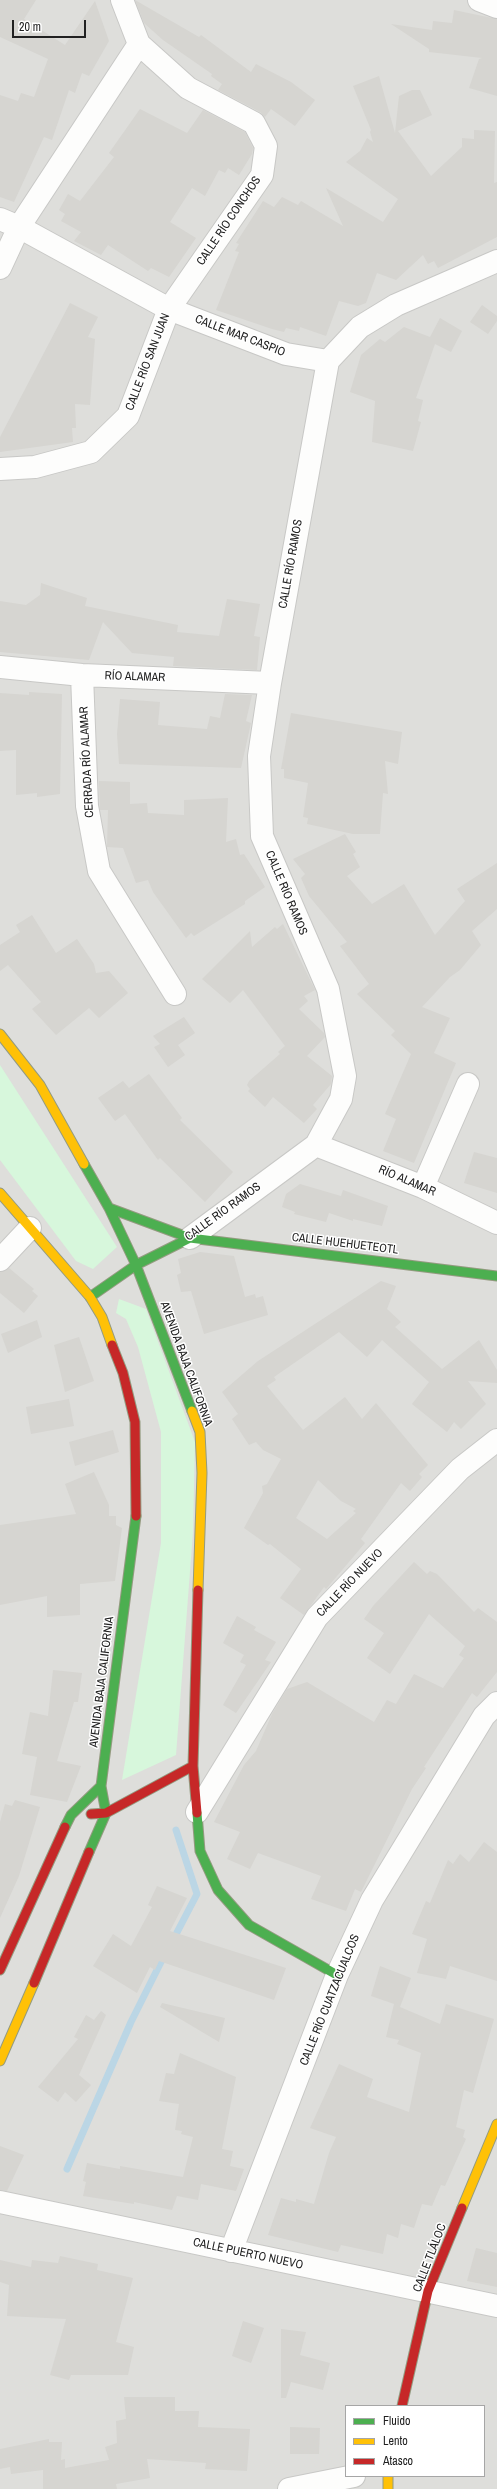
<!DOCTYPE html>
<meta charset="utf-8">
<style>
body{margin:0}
#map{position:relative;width:497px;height:2489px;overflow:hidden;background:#efefea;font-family:"Archivo Narrow",sans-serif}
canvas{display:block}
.legend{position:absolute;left:345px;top:2405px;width:140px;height:72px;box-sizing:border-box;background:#fff;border:1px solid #a6a6a6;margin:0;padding:5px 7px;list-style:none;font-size:12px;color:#212121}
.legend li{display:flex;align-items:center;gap:8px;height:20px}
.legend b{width:20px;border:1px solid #a6a6a6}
.scale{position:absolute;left:12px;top:20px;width:74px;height:18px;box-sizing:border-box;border:2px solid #212121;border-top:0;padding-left:5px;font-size:12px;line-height:14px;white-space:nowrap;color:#212121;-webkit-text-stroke:3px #fff;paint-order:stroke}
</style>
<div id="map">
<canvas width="497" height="2489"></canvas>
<ul class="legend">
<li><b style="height:5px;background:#4caf50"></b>Fluido</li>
<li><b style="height:5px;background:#ffc107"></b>Lento</li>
<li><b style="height:5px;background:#c62828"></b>Atasco</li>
</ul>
<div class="scale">20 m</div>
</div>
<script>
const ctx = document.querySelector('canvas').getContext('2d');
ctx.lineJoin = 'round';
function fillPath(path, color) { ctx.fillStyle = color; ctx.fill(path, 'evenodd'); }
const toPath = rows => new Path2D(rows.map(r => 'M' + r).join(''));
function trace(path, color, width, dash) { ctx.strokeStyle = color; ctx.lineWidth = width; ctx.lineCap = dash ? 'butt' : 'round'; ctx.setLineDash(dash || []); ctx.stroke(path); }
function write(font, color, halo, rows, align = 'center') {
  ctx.font = font + ' "Archivo Narrow",sans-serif'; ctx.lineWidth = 3; ctx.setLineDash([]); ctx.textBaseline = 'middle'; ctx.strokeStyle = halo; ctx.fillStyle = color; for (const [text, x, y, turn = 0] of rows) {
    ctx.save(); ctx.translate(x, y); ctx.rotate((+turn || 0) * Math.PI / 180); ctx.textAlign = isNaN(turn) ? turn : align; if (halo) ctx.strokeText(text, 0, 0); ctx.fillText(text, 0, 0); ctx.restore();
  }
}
const residential = toPath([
 [0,0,497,0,497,2489,0,2489],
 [346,2406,484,2406,484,2476,346,2476]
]);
const park = toPath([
 [0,1065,117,1247,93,1269,76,1261,0,1160],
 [119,1299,146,1309,195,1442,193,1532,176,1755,122,1780,161,1543,161,1432,138,1347,126,1319,116,1313]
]);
const stream = toPath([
 [172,1942,197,1894,176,1830],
 [67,2169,131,2022,165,1954]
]);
const building = toPath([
 [0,0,36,0,24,19,65,45,95,1,109,41,89,76,82,73,75,93,69,90,52,140,44,137,14,202,0,197,0,95,18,101,21,93,34,97,48,59,0,37],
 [135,0,199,37,201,35,251,72,256,64,291,82,315,100,295,126,271,109,265,117,260,112,218,90,222,84,211,76,212,74,163,40,144,23],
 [454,10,497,19,497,96,469,88,479,59,482,58,429,52,429,49,391,24,432,30,433,21,452,23],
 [379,76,395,133,399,96,412,90,420,90,432,115,398,131,431,176,462,147,462,138,474,139,474,130,495,131,494,183,497,182,497,237,438,268,434,261,428,264,423,255,396,280,377,273,366,303,358,306,339,301,326,336,300,327,299,331,286,328,284,332,272,329,216,310,239,252,235,251,239,244,236,243,263,201,274,207,282,197,298,205,301,201,343,226,326,188,383,222,398,199,346,162,360,151,367,138,373,142,370,132,371,130,353,86],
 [140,109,187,133,203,110,245,132,253,148,252,154,239,175,228,168,225,173,219,170,205,196,192,188,170,222,196,238,169,277,151,268,148,271,108,245,101,255,74,241,81,232,61,221,65,214,59,210,68,194,80,201,114,157,109,153],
 [70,303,98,317,88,337,95,339,90,405,75,404,76,428,72,428,73,442,0,452,0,437],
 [482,305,497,316,497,321,488,334,470,322],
 [440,318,462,331,451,352,435,344,416,398,423,400,418,421,421,422,413,451,372,442,375,401,350,392,361,355,380,339,385,342,404,327,430,337],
 [41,583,87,598,85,606,178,625,177,632,219,636,227,599,260,604,254,636,260,637,257,670,173,666,174,657,132,653,103,622,89,660,0,652,0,601,26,605,40,595],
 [29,692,62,694,60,794,37,797,37,793,16,795,16,750,0,751,0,693,29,695],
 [225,694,252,695,246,721,251,723,241,768,119,764,117,734,120,699,160,702,158,725,207,729,210,716,220,718],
 [291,713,402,732,398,764,385,761,388,794,383,793,380,834,353,834,307,824,308,818,303,817,308,783,284,778,284,769,281,769],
 [99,781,130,782,130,804,147,803,148,813,184,815,184,800,228,798,226,842,236,839,240,855,244,854,265,887,245,901,245,904,194,936,191,933,186,938,153,892,148,880,136,883,123,848,107,847,108,810,100,810],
 [345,834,356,852,353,854,360,867,347,876,372,904,404,884,435,935,465,901,457,889,497,863,497,909,472,931,481,945,460,970,450,977,422,1007,450,1018,434,1053,456,1063,414,1163,383,1151,396,1119,385,1114,411,1054,391,1035,395,1031,357,994,369,984,340,946,347,942,309,896,301,878,305,874,293,859],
 [32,915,56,953,77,939,94,964,96,973,109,971,128,993,99,1018,89,1008,56,1035,32,1009,41,1002,8,965,0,971,0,945,20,932,16,925],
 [283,924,315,990,304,996,308,1001,299,1009,324,1033,325,1037,307,1056,332,1076,331,1084,313,1105,317,1109,304,1123,273,1097,265,1107,248,1091,250,1089,247,1085,249,1081,280,1054,278,1052,285,1046,243,990,230,1003,202,979,250,931,252,947,275,927,277,929],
 [184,1017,195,1033,178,1045,185,1055,168,1067,154,1047,160,1044,153,1036],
 [149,1074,182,1118,180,1120,233,1172,205,1202,160,1158,158,1160,125,1114,115,1121,98,1098,123,1081,129,1088],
 [474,1152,497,1158,497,1193,464,1183],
 [300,1184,341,1196,343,1190,388,1206,382,1226,353,1219,353,1221,329,1213,326,1222,294,1214,295,1212,282,1207,286,1194],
 [200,1252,234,1256,245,1297,255,1294,256,1298,263,1296,268,1315,204,1334,191,1291,181,1292,177,1275,181,1273,178,1259],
 [9,1268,34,1289,32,1291,38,1296,24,1313,0,1293,0,1272],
 [381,1281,396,1286,387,1309,401,1322,395,1327,442,1369,479,1340,497,1370,497,1383,468,1381,486,1404,461,1429,454,1422,447,1432,412,1404,429,1382,382,1340,367,1357,339,1332,274,1377,276,1380,267,1386,303,1430,345,1397,362,1419,376,1403,428,1465,419,1474,422,1477,410,1491,401,1483,361,1539,365,1543,326,1589,324,1587,304,1615,280,1598,301,1569,270,1544,268,1545,244,1528,263,1493,262,1486,267,1484,281,1459,263,1450,256,1442,249,1445,232,1419,238,1414,222,1392,258,1361],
 [318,1480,341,1501,356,1509,353,1511,356,1513,327,1539,296,1518],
 [37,1320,42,1337,8,1353,1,1334],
 [79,1337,94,1381,65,1392,54,1345],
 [69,1399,74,1426,31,1434,26,1407],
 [113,1430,119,1452,75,1466,69,1442],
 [94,1472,109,1505,109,1516,116,1516,116,1525,122,1528,115,1581,80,1584,80,1615,47,1617,47,1596,0,1605,0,1525,76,1514,65,1484],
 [414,1562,427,1574,430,1571,437,1574,474,1612,478,1608,497,1622,497,1672,477,1697,472,1693,424,1767,426,1768,412,1789,361,1892,355,1889,346,1911,311,1899,321,1876,258,1853,250,1869,227,1859,240,1832,214,1822,244,1765,256,1751,272,1714,287,1689,307,1682,374,1722,387,1700,396,1704,414,1674,443,1688,464,1658,459,1655,465,1646,429,1614,390,1674,367,1658,384,1633,364,1619,373,1606],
 [237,1616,256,1627,254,1630,276,1642,265,1660,271,1662,236,1713,223,1705,246,1665,240,1662,244,1655,223,1643],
 [53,1670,82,1673,78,1702,74,1702,57,1761,81,1766,67,1802,30,1795,37,1757,22,1754,30,1712,48,1716],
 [15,1800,40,1807,19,1876,0,1918,0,1822,5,1804,12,1806],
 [484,1842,497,1852,497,1981,450,1966,446,1979,417,1973,427,1939,412,1934,426,1901,430,1903,448,1860,453,1864,460,1854,469,1862],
 [157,1886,187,1898,170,1931,286,1968,274,2000,159,1961,155,1970,150,1967,137,1993,93,1966,113,1934,131,1946,152,1907,148,1905],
 [380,1966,411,1978,400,2007,440,2024,446,2004,494,2019,473,2093,464,2090,456,2127,465,2130,463,2137,466,2139,445,2186,441,2185,432,2206,422,2204,414,2228,401,2224,398,2238,387,2234,383,2254,341,2245,338,2252,268,2235,281,2198,296,2202,296,2199,314,2204,329,2153,336,2137,310,2128,339,2064,373,2079,367,2097,409,2112,421,2053,397,2044,399,2040,386,2037,394,2004,371,1996],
 [162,2003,225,2018,219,2042,160,2007],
 [101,2011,106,2015,79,2075,91,2085,76,2102,65,2092,58,2102,38,2087,78,2039,74,2037,86,2015,94,2020],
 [180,2053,236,2077,222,2149,233,2151,230,2166,244,2169,236,2191,201,2184,198,2200,177,2196,172,2210,134,2202,134,2204,83,2196,86,2182,83,2181,87,2163,120,2169,120,2166,183,2177,193,2137,181,2134,182,2131,175,2130,179,2104,159,2101,166,2073,174,2074],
 [0,2146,24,2155,7,2191,0,2190],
 [476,2248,497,2253,497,2287,467,2281],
 [60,2256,98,2264,97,2270,133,2278,116,2342,134,2347,128,2375,71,2375,69,2380,50,2375,66,2319,7,2316,9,2285,0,2282,0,2260,31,2267,32,2260,58,2263],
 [243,2321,264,2328,251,2363,232,2356],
 [281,2329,306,2332,300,2355,330,2363,323,2390,291,2382,286,2398,281,2398],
 [124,2397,175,2397,175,2411,199,2411,198,2427,250,2429,247,2471,205,2469,206,2463,147,2459,150,2478,116,2484,117,2489,43,2489,43,2470,11,2474,10,2467,0,2469,0,2449,49,2439,49,2442,62,2442,61,2460,65,2459,65,2468,109,2460,105,2447,117,2443,116,2421,126,2419],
 [290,2427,320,2428,319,2454,290,2454]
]);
const street = toPath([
 [479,0,497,7],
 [0,219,19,227,169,309,286,354,328,361,360,327,396,305,497,261],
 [0,268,19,227,139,44],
 [0,469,35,467,91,452,128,416,169,309,262,175,266,146,254,123,188,88,139,44,122,0],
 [0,667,82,675,270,683],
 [82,675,87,806,99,871,175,994],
 [316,1145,423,1187,497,1223],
 [423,1187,468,1084],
 [190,1238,316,1145,341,1099,345,1076,328,989,262,836,259,756,270,683,328,361],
 [0,1260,30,1228],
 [197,1812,317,1617,460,1469,497,1440],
 [0,2202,497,2306],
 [231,2251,337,1975,372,1900,484,1716,497,1703],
 [289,2489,354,2476]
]);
const fast = toPath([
 [84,1164,109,1208,136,1265,192,1411],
 [109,1208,190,1238,497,1276],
 [90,1297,136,1265,190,1238],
 [197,1813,200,1851,218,1890,249,1925,337,1975],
 [65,1827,71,1815,101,1786],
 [89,1852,106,1813,101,1786,136,1516]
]);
const slow = toPath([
 [0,1034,40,1085,84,1164],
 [0,1193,90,1297,102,1317,112,1345],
 [192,1411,200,1432,202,1473,198,1590],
 [0,2061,34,1983],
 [462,2208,497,2124],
 [388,2476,388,2489]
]);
const jam = toPath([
 [112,1345,123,1373,135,1422,136,1516],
 [197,1813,193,1766,198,1590],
 [91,1814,106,1813,193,1766],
 [0,1970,65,1827],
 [34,1983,89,1852],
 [402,2406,428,2291,462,2208]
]);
const streetNames = [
 ["CALLE RÍO CONCHOS",229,221,-56],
 ["CALLE MAR CASPIO",240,336,21],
 ["CALLE RÍO SAN JUAN",148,362,-69],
 ["CALLE RÍO RAMOS",291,564,-80],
 ["RÍO ALAMAR",135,677,2],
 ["CERRADA RÍO ALAMAR",87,762,-93],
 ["CALLE RÍO RAMOS",286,893,67],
 ["RÍO ALAMAR",407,1181,23],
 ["CALLE RÍO RAMOS",223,1212,-36],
 ["CALLE HUEHUETEOTL",345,1244,7],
 ["AVENIDA BAJA CALIFORNIA",186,1364,70],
 ["CALLE RÍO NUEVO",350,1583,-46],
 ["AVENIDA BAJA CALIFORNIA",102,1682,-83],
 ["CALLE RÍO CUATZACUALCOS",330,2000,-68],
 ["CALLE PUERTO NUEVO",248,2254,12],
 ["CALLE TLÁLOC",430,2258,-69]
];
fillPath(residential, '#dededb');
fillPath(park, '#d7f7dc');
trace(stream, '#bbd6e5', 7);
fillPath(building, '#d6d5d1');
trace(street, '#c8c8c6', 24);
trace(fast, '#949b80', 11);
trace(slow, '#949b80', 11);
trace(jam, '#949b80', 11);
trace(street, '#fdfdfc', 22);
trace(fast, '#4caf50', 9);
trace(slow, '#ffc107', 9);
trace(jam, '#c62828', 9);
write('12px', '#212121', '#fff', streetNames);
</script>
